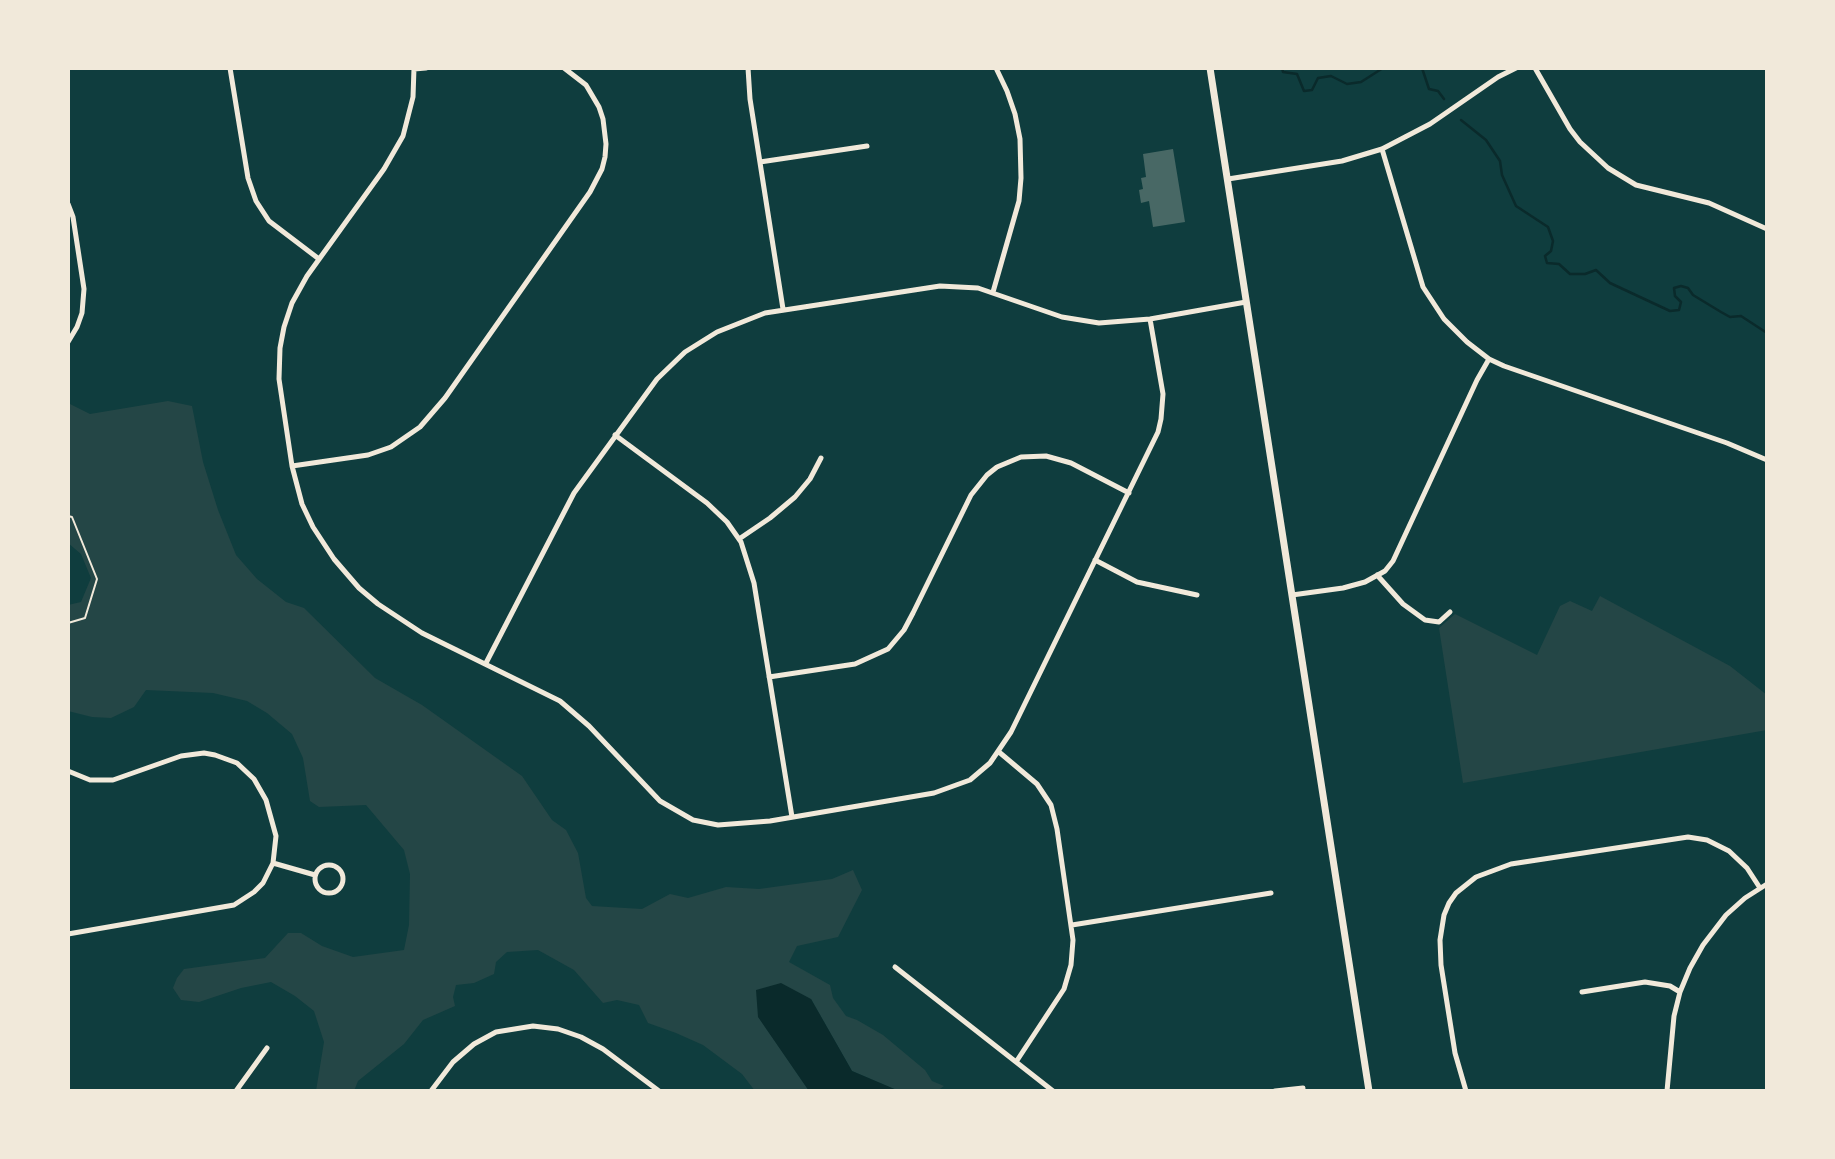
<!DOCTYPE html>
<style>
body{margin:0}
#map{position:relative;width:1835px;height:1159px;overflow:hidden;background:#0f3d3e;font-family:Signika,sans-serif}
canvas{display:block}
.frame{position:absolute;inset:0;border:70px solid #f1e9da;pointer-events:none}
</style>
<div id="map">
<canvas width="1835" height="1159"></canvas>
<div class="frame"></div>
</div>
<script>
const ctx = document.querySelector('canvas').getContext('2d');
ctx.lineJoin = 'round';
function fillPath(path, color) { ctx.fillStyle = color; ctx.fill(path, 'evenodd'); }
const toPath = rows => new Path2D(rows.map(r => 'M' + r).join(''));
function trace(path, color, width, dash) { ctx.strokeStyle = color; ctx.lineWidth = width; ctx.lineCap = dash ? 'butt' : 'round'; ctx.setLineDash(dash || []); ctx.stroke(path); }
const green = toPath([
 [168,401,192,406,203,462,218,510,236,555,257,579,286,602,304,608,375,678,422,705,522,776,552,820,566,830,578,853,586,898,592,906,642,909,670,894,688,898,726,887,759,889,832,879,853,870,862,890,838,937,797,946,789,962,830,985,833,998,846,1016,857,1020,883,1035,925,1070,932,1081,944,1086,937,1091,899,1091,852,1071,811,999,758,1016,809,1091,755,1091,742,1074,703,1045,676,1033,648,1023,639,1005,617,1000,603,1003,574,970,538,950,507,952,496,962,494,974,474,983,456,985,453,997,455,1006,423,1020,404,1044,358,1081,354,1091,316,1091,324,1042,314,1011,295,996,271,982,241,988,199,1002,181,1000,173,988,177,978,184,969,265,958,288,933,301,933,322,946,353,957,404,950,409,925,410,874,404,850,366,805,319,807,310,801,303,758,292,734,267,713,247,701,213,693,146,690,134,707,111,718,92,717,68,711,68,605,81,602,91,578,81,554,68,543,68,405,70,404,90,414],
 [1600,596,1730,666,1767,695,1767,730,1463,783,1439,628,1455,614,1537,655,1560,606,1570,601,1592,611]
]);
const water = toPath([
 [781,983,811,999,852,1071,899,1091,809,1091,758,1017,756,990]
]);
const stream = toPath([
 [1282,68,1283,72,1297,74,1304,91,1312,90,1318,78,1331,76,1347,84,1361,82,1383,68],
 [1422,68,1429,89,1438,91,1444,99],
 [1461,120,1486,140,1500,161,1502,175,1516,206,1548,227,1553,241,1551,251,1545,256,1547,263,1559,264,1570,274,1585,274,1596,270,1610,283,1670,311,1679,310,1681,302,1675,296,1674,288,1681,286,1688,288,1693,295,1721,312,1730,317,1741,316,1767,333]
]);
const building = toPath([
 [1173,149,1185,222,1153,227,1149,201,1141,203,1139,190,1143,189,1141,178,1146,177,1143,154]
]);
const path = toPath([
 [68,516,72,517,97,579,85,618,68,623]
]);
const minor = toPath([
 [230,68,248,178,256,201,269,221,319,259],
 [414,68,413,97,403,136,384,169,307,276,292,303,284,327,280,348,279,379,292,466,302,504,313,527,334,559,359,588,378,604,422,633,560,701,589,726,660,801,693,820,718,825,770,821,934,793,970,780,990,763,1011,732,1158,432,1161,419,1163,394,1150,319],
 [748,68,750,99,783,309],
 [1535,68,1570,129,1580,142,1608,168,1636,185,1709,203,1767,229],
 [414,69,426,68],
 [1382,149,1423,287,1444,319,1467,342,1489,359,1504,366,1727,443,1767,460],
 [760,162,867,146],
 [1228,179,1342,161,1382,149,1430,124,1498,77,1516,68],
 [68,204,73,217,84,289,82,313,77,327,68,342],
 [993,292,1019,201,1021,178,1020,139,1015,114,1007,91,996,68],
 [615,435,707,503,727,522,741,542,754,583,792,817],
 [292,466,368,455,391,447,420,427,445,398,590,192,602,169,605,157,606,144,603,119,599,107,586,85,564,68],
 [739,539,770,518,795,497,810,479,821,458],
 [1095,560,1137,582,1197,595],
 [1377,575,1403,604,1425,620,1439,622,1450,612],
 [1292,595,1343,588,1365,582,1385,571,1393,561,1477,380,1489,359],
 [486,663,574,493,657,379,685,352,717,332,765,313,940,286,978,288,1062,317,1099,323,1150,319,1246,302],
 [769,677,855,664,888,649,904,630,913,613,971,495,987,475,997,467,1021,457,1046,456,1071,463,1129,493],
 [999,752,1037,784,1051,805,1057,829,1073,940,1071,965,1064,989,1016,1062],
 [68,771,90,780,113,780,181,756,204,753,215,755,237,763,254,779,266,800,276,836,273,863,263,883,254,892,234,905,68,934],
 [273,863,315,875],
 '315 879a14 14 0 1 1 28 0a14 14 0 1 1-28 0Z',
 [1072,925,1271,893],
 [895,967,1053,1091],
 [1582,992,1645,982,1670,986,1680,992],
 [236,1091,267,1048],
 [431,1091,453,1062,474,1044,496,1032,533,1026,558,1029,581,1037,603,1049,659,1091],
 [1275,1091,1303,1088],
 [1466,1091,1455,1053,1441,965,1440,940,1444,915,1449,903,1456,893,1476,877,1511,864,1688,837,1707,840,1729,851,1747,868,1760,888],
 [1667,1091,1674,1016,1680,992,1690,968,1703,945,1726,915,1745,898,1767,884]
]);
const secondary = toPath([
 [1210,68,1369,1091]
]);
fillPath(green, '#244646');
fillPath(water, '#0a2a2b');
trace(stream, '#0a2a2b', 2.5);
fillPath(building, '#486865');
trace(path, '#f1e9da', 2);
trace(minor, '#f1e9da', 5);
trace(secondary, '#f1e9da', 7);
</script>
